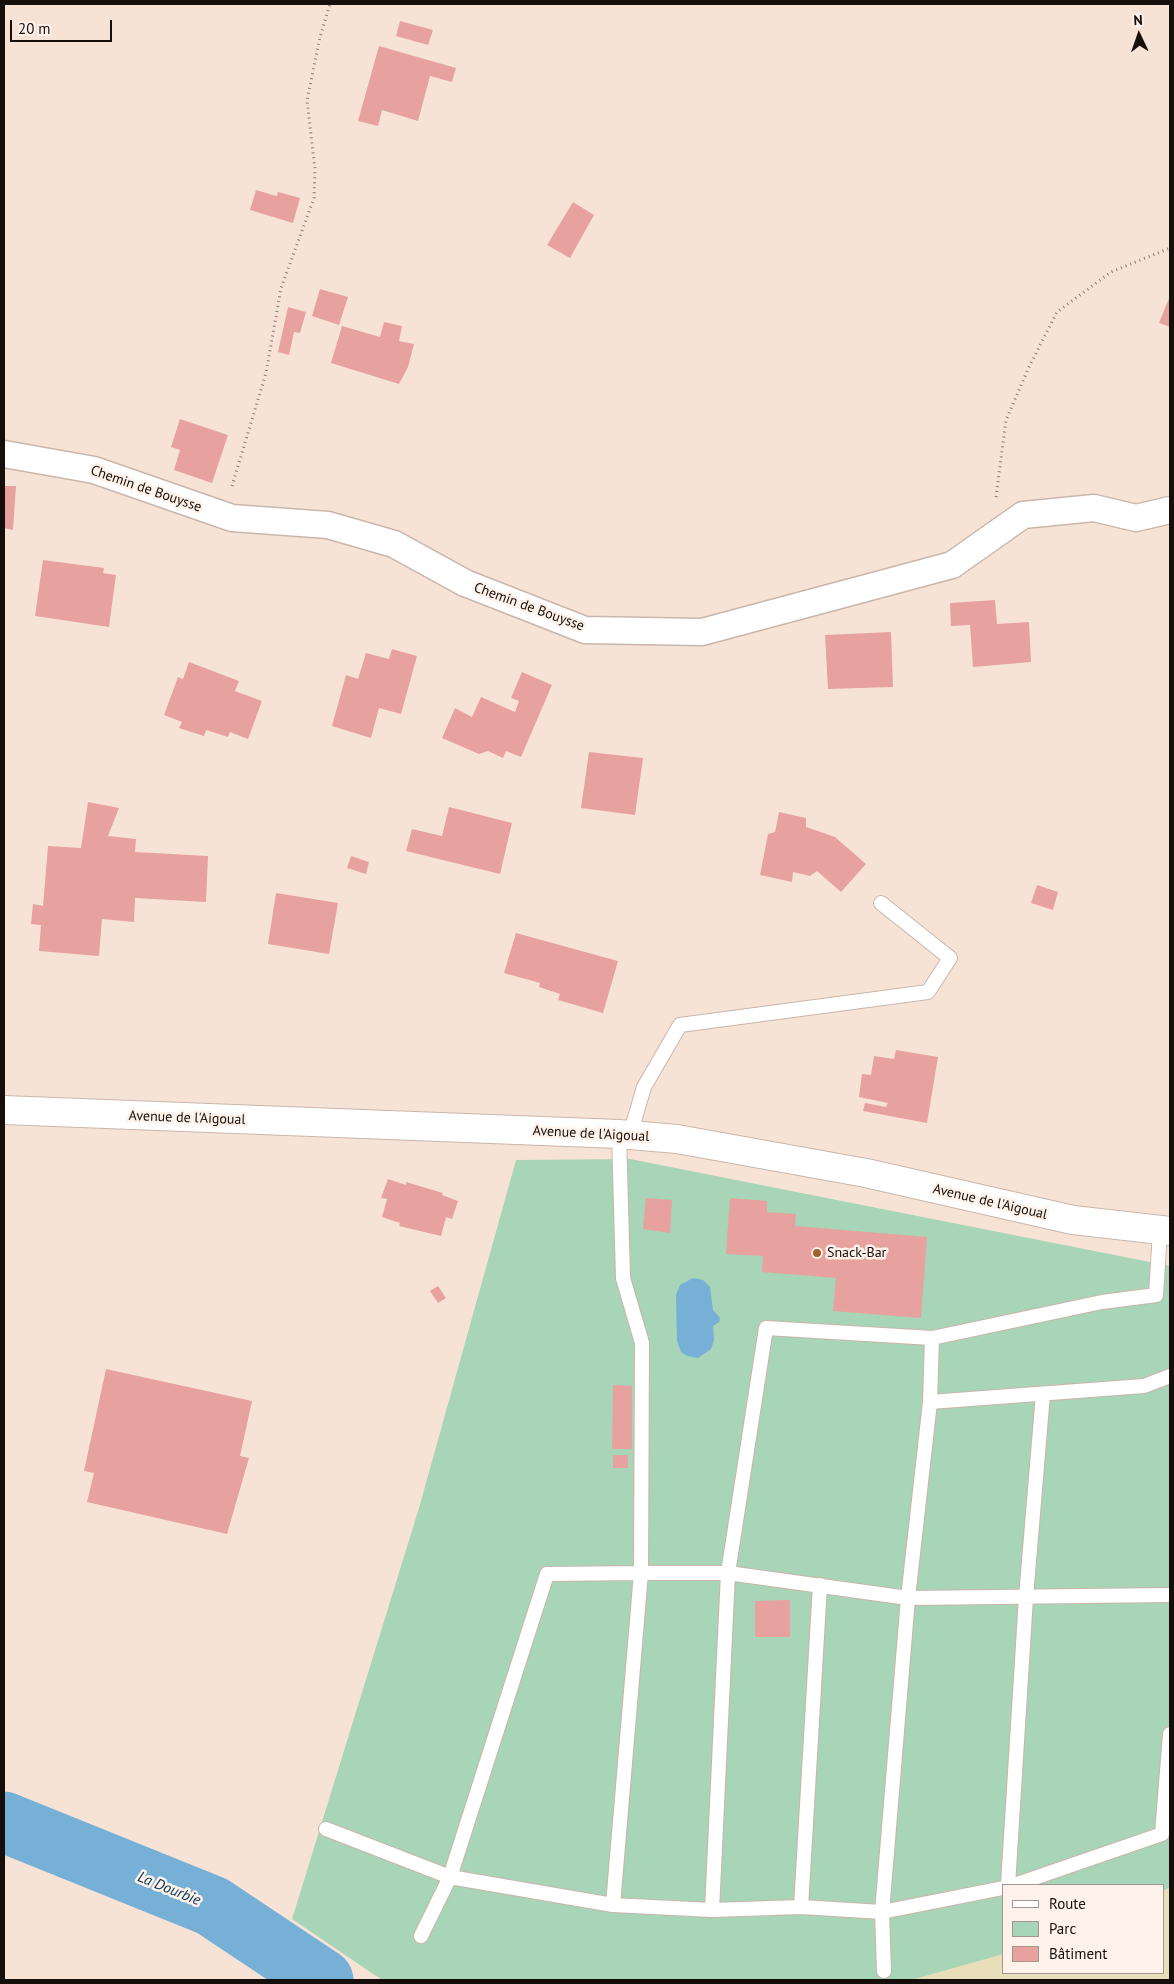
<!DOCTYPE html>
<meta charset="utf-8">
<style>
body{margin:0}
#map{position:relative;width:1174px;height:1984px;overflow:hidden;background:#f7e3d6;font-family:"PT Sans",sans-serif}
canvas{display:block}
.frame{position:absolute;inset:0;border:5px solid #150e0a;pointer-events:none}
.legend{position:absolute;left:1002px;top:1884px;width:162px;height:90px;box-sizing:border-box;background:#fef2ea;border:1px solid #a19790;margin:0;padding:6px 9px;list-style:none;font-size:15px;color:#150e0a}
.legend li{display:flex;align-items:center;gap:10px;height:25px}
.legend b{width:25px;border:1px solid #a19790}
.north{position:absolute;left:1114px;top:10px;width:50px;height:50px;-webkit-text-stroke:4px #fef2ea;paint-order:stroke;rotate:357deg;font-size:14px;font-weight:700;line-height:20px;text-align:center;color:#150e0a}
.north::after{content:'';display:block;margin:auto;width:18px;height:22px;background:#150e0a;clip-path:polygon(50% 0,100% 100%,50% 72%,0 100%)}
.scale{position:absolute;left:10px;top:20px;width:102px;height:22px;box-sizing:border-box;border:2px solid #150e0a;border-top:0;padding-left:6px;font-size:15px;line-height:18px;white-space:nowrap;color:#150e0a;-webkit-text-stroke:4px #fef2ea;paint-order:stroke}
</style>
<div id="map">
<canvas width="1174" height="1984"></canvas>
<div class="frame"></div>
<ul class="legend">
<li><b style="height:6px;background:#fff"></b>Route</li>
<li><b style="height:14px;background:#a8d4b7"></b>Parc</li>
<li><b style="height:14px;background:#e7a2a0"></b>Bâtiment</li>
</ul>
<div class="north">N</div>
<div class="scale">20 m</div>
</div>
<script>
const ctx = document.querySelector('canvas').getContext('2d');
ctx.lineJoin = 'round';
function fillPath(path, color) { ctx.fillStyle = color; ctx.fill(path, 'evenodd'); }
const toPath = rows => new Path2D(rows.map(r => 'M' + r).join(''));
function trace(path, color, width, dash) { ctx.strokeStyle = color; ctx.lineWidth = width; ctx.lineCap = dash ? 'butt' : 'round'; ctx.setLineDash(dash || []); ctx.stroke(path); }
function write(font, color, halo, rows, align = 'center') {
  ctx.font = font + ' "PT Sans",sans-serif'; ctx.lineWidth = 5; ctx.setLineDash([]); ctx.textBaseline = 'middle'; ctx.strokeStyle = halo; ctx.fillStyle = color; for (const [text, x, y, turn = 0] of rows) {
    ctx.save(); ctx.translate(x, y); ctx.rotate((+turn || 0) * Math.PI / 180); ctx.textAlign = isNaN(turn) ? turn : align; if (halo) ctx.strokeText(text, 0, 0); ctx.fillText(text, 0, 0); ctx.restore();
  }
}
const green = toPath([
 [630,1159,1170,1266,1170,1974,1122,1980,382,1980,292,1919,419,1508,516,1160],
 [1003,1885,1163,1885,1163,1973,1003,1973]
]);
const sand = toPath([
 [1170,1887,1170,1980,911,1980,1003,1954,1003,1973,1163,1973,1163,1891]
]);
const water = toPath([
 [693,1278,703,1280,710,1287,713,1310,720,1318,719,1322,713,1326,714,1340,711,1349,698,1358,687,1356,681,1352,677,1341,676,1295,680,1285]
]);
const river = toPath([
 [4,1822,212,1906,323,1980]
]);
const building = toPath([
 [400,21,433,30,428,45,396,36],
 [379,46,456,68,452,82,430,76,418,121,382,110,378,126,358,121],
 [256,190,273,195,277,196,278,192,300,198,293,223,250,210],
 [573,202,594,215,570,258,547,245],
 [320,289,348,297,339,325,312,316],
 [1170,296,1170,327,1159,323],
 [288,307,306,312,300,333,294,332,289,355,278,352],
 [384,322,402,326,399,341,414,344,408,367,399,384,331,363,342,326,380,337],
 [180,419,228,435,212,483,174,470,180,450,171,447],
 [4,486,16,486,13,530,4,528],
 [43,560,104,568,103,573,116,575,109,627,35,616],
 [995,600,997,624,1029,622,1031,662,973,667,970,625,951,626,950,603],
 [891,632,893,687,828,689,825,635],
 [392,649,417,656,401,714,379,708,371,738,332,726,346,675,358,679,366,653,389,659],
 [189,662,239,681,235,691,262,701,248,739,230,732,228,737,206,730,204,736,179,728,182,722,164,715,178,677,183,679],
 [522,672,552,685,521,757,506,751,503,758,488,751,479,754,442,738,455,708,472,717,481,697,515,712,519,701,511,698],
 [589,752,643,758,635,815,581,808],
 [88,802,119,808,108,836,136,839,135,852,208,856,206,902,135,898,134,922,102,919,99,956,39,951,41,925,31,924,33,904,43,906,48,846,81,848],
 [449,807,512,823,500,874,406,851,412,829,442,836],
 [779,812,806,818,806,827,835,837,866,864,841,892,817,871,810,876,793,872,792,882,760,875,768,834,775,832],
 [351,856,369,862,366,874,347,868],
 [1037,885,1058,892,1053,910,1031,903],
 [276,893,338,903,329,954,268,944],
 [516,933,618,961,603,1013,558,1000,560,994,539,987,540,983,504,973],
 [896,1050,938,1057,927,1123,863,1111,865,1103,886,1107,888,1103,859,1097,862,1074,871,1075,874,1056,894,1059],
 [388,1179,406,1185,406,1182,443,1193,442,1195,458,1201,452,1219,446,1217,441,1236,399,1226,400,1223,382,1217,387,1199,381,1198],
 [646,1198,672,1200,670,1233,643,1229],
 [730,1198,767,1201,767,1212,796,1214,795,1226,927,1237,921,1318,833,1311,836,1278,762,1272,763,1256,726,1254],
 [438,1286,446,1298,438,1303,430,1291],
 [106,1369,252,1401,240,1456,249,1458,227,1534,87,1502,94,1473,84,1471],
 [613,1385,632,1386,632,1449,612,1449],
 [613,1455,628,1455,628,1468,613,1468],
 [790,1600,790,1637,755,1637,755,1601]
]);
const path = toPath([
 [232,486,266,373,281,288,314,198,315,169,307,100,320,37,330,4],
 [996,497,1006,420,1029,367,1057,312,1111,272,1170,248]
]);
const lane = toPath([
 [619,1134,623,1278,642,1343,641,1573,613,1905,450,1877,547,1574,641,1573,728,1573,908,1598,930,1402,932,1338,1102,1302,1156,1295,1160,1231],
 [630,1135,644,1087,680,1025,928,992,950,958,881,903],
 [930,1402,1144,1386,1170,1376],
 [820,1585,801,1907,712,1910,728,1573,766,1328,932,1338],
 [326,1829,450,1877,421,1936],
 [1008,1885,1026,1597,1043,1394],
 [1014,1885,1162,1834,1170,1734],
 [613,1905,712,1910],
 [801,1907,882,1912,908,1598,1170,1595],
 [884,1971,882,1912,1003,1888]
]);
const street = toPath([
 [4,454,94,470,232,518,328,525,394,544,465,583,585,630,702,632,952,565,1023,515,1094,508,1136,518,1170,510]
]);
const secondary = toPath([
 [4,1110,619,1134,677,1139,866,1173,1073,1220,1170,1231]
]);
const markers = [
 [817,1253,5,"#a45f31"]
];
const streetNames = [
 ["Chemin de Bouysse",146,489,19],
 ["Chemin de Bouysse",529,607,20],
 ["Avenue de l'Aigoual",187,1118,2],
 ["Avenue de l'Aigoual",591,1134,3],
 ["Avenue de l'Aigoual",990,1202,13]
];
const poiNames = [
 ["Snack-Bar",827,1253]
];
const waterNames = [
 ["La Dourbie",169,1889,22]
];
fillPath(green, '#a8d4b7');
fillPath(sand, '#e8deb9');
fillPath(water, '#76b0d7');
trace(river, '#76b0d7', 61);
fillPath(building, '#e7a2a0');
trace(lane, '#c9b6aa', 16);
trace(street, '#c9b6aa', 29);
trace(secondary, '#c9b6aa', 30);
trace(path, '#897b73', 3, [1, 4]);
trace(lane, '#fff', 14);
trace(street, '#fff', 26);
trace(secondary, '#fff', 28);
for (const [x, y, r, color] of markers) { const dot = new Path2D(); dot.arc(x, y, r, 0, 2 * Math.PI); ctx.fillStyle = color; ctx.fill(dot); trace(dot, '#fef2ea', 2); }
write('14px', '#150e0a', '#fef2ea', streetNames);
write('14px', '#150e0a', '#fef2ea', poiNames, 'left');
write('italic 15px', '#02344e', '#fef2ea', waterNames);
</script>
